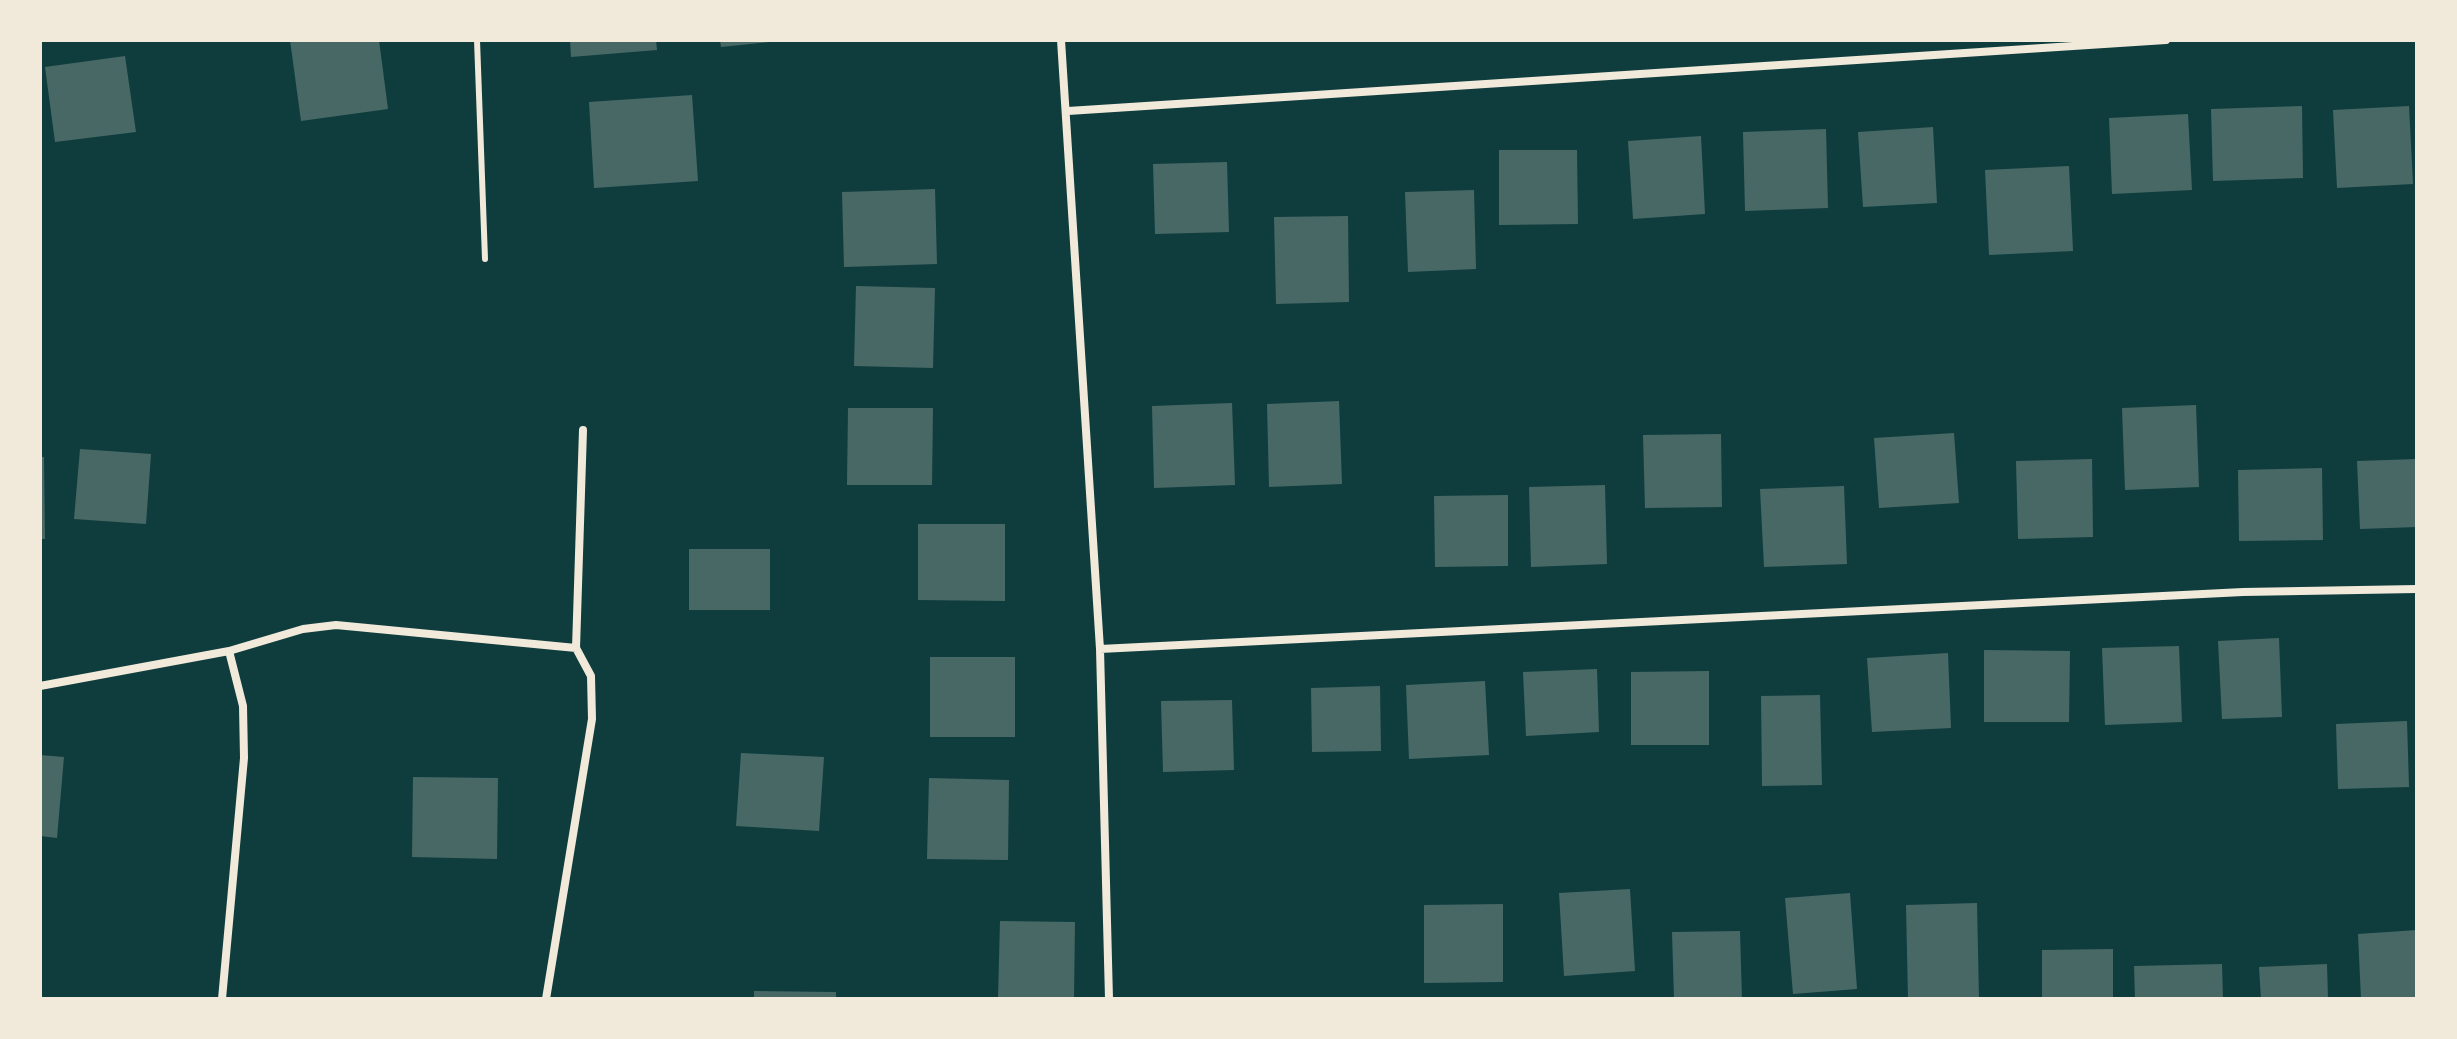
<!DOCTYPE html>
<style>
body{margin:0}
#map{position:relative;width:2457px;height:1039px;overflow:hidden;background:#0f3d3e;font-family:"Noto Sans",sans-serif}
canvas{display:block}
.frame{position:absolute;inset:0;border:42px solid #f1e9da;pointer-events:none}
</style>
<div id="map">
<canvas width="2457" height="1039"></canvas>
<div class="frame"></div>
</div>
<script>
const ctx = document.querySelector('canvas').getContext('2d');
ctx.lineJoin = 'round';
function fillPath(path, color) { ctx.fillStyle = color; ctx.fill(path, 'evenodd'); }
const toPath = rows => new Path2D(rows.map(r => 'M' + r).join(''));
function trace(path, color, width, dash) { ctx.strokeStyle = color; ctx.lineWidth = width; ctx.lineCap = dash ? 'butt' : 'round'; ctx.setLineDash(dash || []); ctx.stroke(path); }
const building = toPath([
 [290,40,379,40,388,109,301,121],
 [570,40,656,40,657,50,571,57],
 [720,40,770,40,770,42,721,47],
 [125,56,136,132,55,142,45,67],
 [692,95,698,181,594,188,589,102],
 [2302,106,2303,178,2213,181,2211,109],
 [2409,106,2413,184,2337,188,2333,110],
 [2188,114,2192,190,2112,194,2109,118],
 [1933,127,1937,203,1863,207,1858,132],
 [1826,129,1828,208,1745,211,1743,132],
 [1701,136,1705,214,1633,219,1628,141],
 [1499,150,1577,150,1578,224,1499,225],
 [1227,162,1229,232,1155,234,1153,164],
 [2069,166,2073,251,1989,255,1985,170],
 [935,189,937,264,844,267,842,192],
 [1474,190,1476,269,1408,272,1405,192],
 [1348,216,1349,302,1276,304,1274,217],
 [856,286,935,288,933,368,854,366],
 [1339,401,1342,484,1269,487,1267,404],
 [1232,403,1235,485,1154,488,1152,406],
 [2196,405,2199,487,2125,490,2122,408],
 [848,408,933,408,932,485,847,485],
 [1954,433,1959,503,1879,508,1874,438],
 [1721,434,1722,507,1645,508,1643,435],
 [80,449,151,454,146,524,74,519],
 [40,457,44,457,45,539,40,539],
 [2092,459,2093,537,2018,539,2016,461],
 [2417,459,2417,527,2360,529,2357,461],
 [2322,468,2323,540,2239,541,2238,470],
 [1605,485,1607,564,1531,567,1529,487],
 [1844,486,1847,564,1764,567,1760,489],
 [1508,495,1508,566,1435,567,1434,496],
 [918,524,1005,524,1005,601,918,600],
 [689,549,770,549,770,610,689,610],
 [2279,638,2282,717,2222,719,2218,641],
 [2179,646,2182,722,2105,725,2102,648],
 [1984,650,2070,651,2069,722,1984,722],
 [1948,653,1951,728,1872,732,1867,658],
 [930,657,1015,657,1015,737,930,737],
 [1597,669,1599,732,1526,736,1523,672],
 [1709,671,1709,745,1631,745,1631,672],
 [1485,681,1489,755,1409,759,1406,685],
 [1380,686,1381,751,1312,752,1311,688],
 [1820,695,1822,785,1762,786,1761,696],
 [1232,700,1234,770,1163,772,1161,701],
 [2407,721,2409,787,2338,789,2336,724],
 [741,753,824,757,819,831,736,826],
 [40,755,64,757,57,838,40,836],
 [413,777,498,778,497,859,412,857],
 [929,778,1009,780,1008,860,927,859],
 [1630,889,1635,971,1564,976,1559,893],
 [1850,893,1857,989,1793,994,1785,898],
 [1977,903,1979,999,1908,999,1906,905],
 [1503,904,1503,982,1424,983,1424,905],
 [1000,921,1075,922,1074,999,998,999],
 [2417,930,2417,999,2361,999,2358,934],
 [1740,931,1742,999,1674,999,1672,932],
 [2113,949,2113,999,2042,999,2042,950],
 [2222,964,2223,999,2135,999,2134,966],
 [2327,964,2328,999,2261,999,2259,967],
 [754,991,836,992,836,999,754,999]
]);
const service = toPath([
 [477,40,485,259]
]);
const minor = toPath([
 [1061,40,1100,649,1109,999],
 [1068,111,2166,40],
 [1100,649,2243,592,2417,589],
 [40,686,229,651,303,629,336,625,576,648],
 [222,999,244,758,243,706,229,651],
 [546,999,592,719,591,676,576,648,583,430]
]);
fillPath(building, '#486865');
trace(service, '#f1e9da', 6);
trace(minor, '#f1e9da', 8);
</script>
